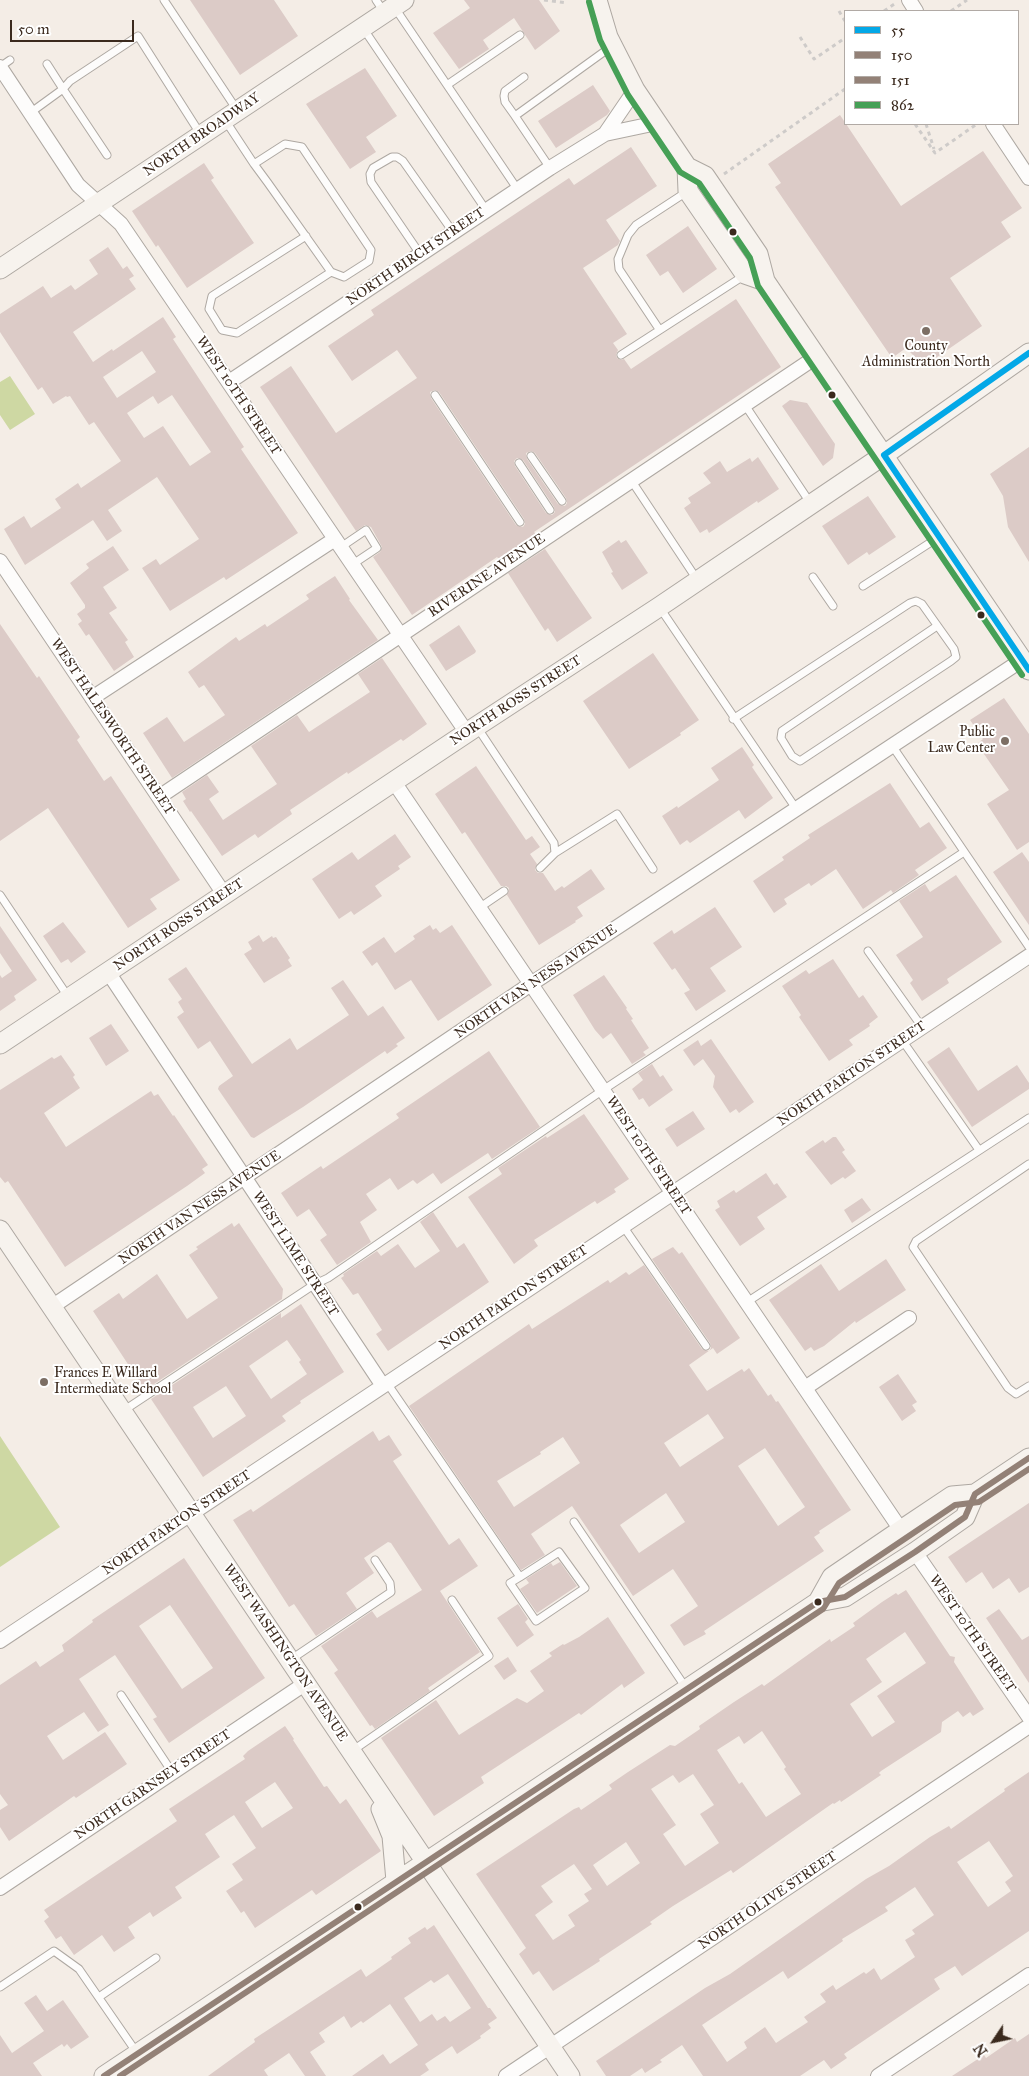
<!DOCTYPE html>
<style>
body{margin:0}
#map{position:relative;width:1029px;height:2076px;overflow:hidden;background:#f4ede6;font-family:"IM FELL Great Primer",serif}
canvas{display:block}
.legend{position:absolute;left:844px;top:10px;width:175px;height:115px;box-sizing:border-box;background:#fff;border:1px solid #b1aaa5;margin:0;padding:6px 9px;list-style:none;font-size:15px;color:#3b2a1e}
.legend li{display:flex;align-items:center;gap:10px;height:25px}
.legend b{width:25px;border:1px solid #b1aaa5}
.north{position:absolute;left:969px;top:2016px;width:50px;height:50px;-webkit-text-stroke:4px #fff;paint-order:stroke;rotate:236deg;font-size:14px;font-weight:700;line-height:20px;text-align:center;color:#3b2a1e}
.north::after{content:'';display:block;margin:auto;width:18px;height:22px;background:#3b2a1e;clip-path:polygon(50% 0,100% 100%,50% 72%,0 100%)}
.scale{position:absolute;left:10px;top:20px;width:124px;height:22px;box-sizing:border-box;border:2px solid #3b2a1e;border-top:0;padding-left:6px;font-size:15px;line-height:18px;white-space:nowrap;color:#3b2a1e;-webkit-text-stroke:4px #fff;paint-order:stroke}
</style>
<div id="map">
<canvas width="1029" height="2076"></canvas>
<ul class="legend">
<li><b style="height:6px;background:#03a8e7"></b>55</li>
<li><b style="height:6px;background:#938177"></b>150</li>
<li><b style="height:6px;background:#938177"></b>151</li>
<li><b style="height:6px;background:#46a056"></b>862</li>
</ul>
<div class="north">N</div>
<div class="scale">50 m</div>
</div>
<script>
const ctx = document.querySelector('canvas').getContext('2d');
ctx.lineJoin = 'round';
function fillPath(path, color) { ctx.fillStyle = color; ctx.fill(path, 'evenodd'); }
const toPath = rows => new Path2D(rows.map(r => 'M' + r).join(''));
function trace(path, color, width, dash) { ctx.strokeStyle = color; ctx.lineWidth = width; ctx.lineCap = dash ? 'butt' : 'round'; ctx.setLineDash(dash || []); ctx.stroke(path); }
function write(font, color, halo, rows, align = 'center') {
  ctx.font = font + ' "IM FELL Great Primer",serif'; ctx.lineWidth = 4; ctx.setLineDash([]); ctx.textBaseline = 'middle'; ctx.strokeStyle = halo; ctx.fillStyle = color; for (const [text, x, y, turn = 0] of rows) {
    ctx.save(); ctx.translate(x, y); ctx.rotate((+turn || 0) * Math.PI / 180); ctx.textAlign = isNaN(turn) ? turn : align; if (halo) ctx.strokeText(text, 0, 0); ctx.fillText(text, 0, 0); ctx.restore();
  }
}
const green = toPath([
 [10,376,35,414,10,430,0,415,0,382],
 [0,1436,60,1527,0,1567]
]);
const building = toPath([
 [190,0,274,0,298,36,240,75],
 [464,0,539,0,560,31,535,50,514,18,483,40,489,49,459,69,433,33,470,8],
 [365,68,397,116,366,137,376,152,350,169,306,104],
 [593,85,610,111,607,115,556,148,538,121],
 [840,115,901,206,983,151,1022,208,1001,222,1011,237,950,278,982,326,924,366,906,348,892,358,775,187,781,183,768,164],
 [631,147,657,186,606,220,620,241,618,245,583,268,627,334,613,343,618,350,616,355,617,358,621,360,624,359,631,369,736,299,781,367,534,532,536,534,499,559,497,557,412,615,373,557,380,552,382,547,371,527,365,525,356,531,260,387,291,366,336,433,417,378,397,350,352,381,328,346,374,315,371,310,569,178,574,185],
 [435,390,439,392,524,519,525,524,523,527,516,525,431,398,430,392],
 [531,451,535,453,566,498,567,503,565,506,558,504,527,459,526,453],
 [517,458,523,460,554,507,555,512,552,515,546,513,515,466,514,461],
 [204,163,214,178,211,180,254,243,187,288,158,245,156,247,132,211],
 [688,226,717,269,683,293,668,271,660,276,646,255],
 [108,247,123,269,127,266,134,276,129,279,136,289,73,332,93,362,112,349,113,351,163,317,176,337,173,339,244,447,241,449,298,533,226,580,224,577,170,611,142,568,156,559,160,565,199,539,157,477,108,510,122,531,107,541,93,520,25,565,4,529,24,516,31,528,61,508,55,499,78,483,81,488,121,461,94,422,89,425,70,396,67,397,66,396,53,404,42,387,38,390,0,332,0,314,43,286,51,298,71,285,75,290,98,274,89,260],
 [142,351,156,372,117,398,103,377],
 [172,395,211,452,190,466,163,426,144,438,127,413,153,396,158,404],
 [790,400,807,403,835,444,833,458,823,466,782,406],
 [1029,447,1029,562,1008,527,1003,496,990,474],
 [758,457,779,489,758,503,757,501,709,533,707,529,700,533,684,508,691,503,688,498,711,483,703,473,720,461,727,472,750,458,752,462],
 [868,496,896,537,869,555,867,552,848,565,822,526],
 [619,540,621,543,626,540,648,573,622,590,611,573,613,572,602,552],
 [113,546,129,570,103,587,117,608,109,613,128,640,125,642,134,657,114,671,89,634,86,636,78,624,82,621,77,614,85,608,85,605,70,583,89,568,86,564],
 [545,549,592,618,557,642,548,628,545,631,508,573],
 [335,576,350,599,349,600,378,640,172,778,143,733,167,717,184,742,225,715,204,685,199,688,188,672,236,637,239,641,265,624,267,627,309,599,306,595],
 [0,624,37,678,39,676,80,737,77,740,104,781,111,776,180,880,150,899,157,909,128,928,48,808,0,841],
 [459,625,476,651,475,653,446,671,429,645],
 [653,653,699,720,680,733,681,735,629,769,583,701],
 [382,658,427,724,403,741,401,739,348,774,347,772,290,810,292,814,258,838,255,834,222,856,191,811,190,812,183,801,186,799,182,792,207,775,219,792,209,799,223,820,277,784,251,746,297,715,309,732,370,692,358,674],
 [1004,698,1029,734,1029,842,1017,850,987,804,1009,790,977,744,983,739,970,720],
 [742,747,754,765,752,767,773,798,745,819,739,810,690,843,687,840,680,845,662,816,677,806,678,808,719,780,711,768],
 [476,766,526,840,532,836,540,847,530,854,537,864,535,870,538,873,543,873,555,891,562,886,564,888,591,869,605,889,577,907,583,916,575,921,576,922,539,945,507,895,509,888,506,886,501,886,465,832,462,834,435,794],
 [890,783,920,828,929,822,947,848,915,870,919,875,893,893,891,890,863,909,836,869,811,886,809,883,784,899,787,904,774,913,753,881,784,860,782,857,810,838,808,835],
 [395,834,411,857,398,866,400,869,375,886,382,896,354,915,351,911,339,919,312,879,352,852,358,860],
 [1022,852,1029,862,1029,925,993,872],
 [956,875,1002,942,947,979,949,983,922,1001,910,983,913,980,896,955,923,937,899,901,925,884,930,892],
 [715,907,742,947,710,968,726,991,696,1011,684,993,690,990,675,968,672,970,653,943,672,930,674,934],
 [63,922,86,952,71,963,68,959,61,963,43,936],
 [430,925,433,930,436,928,440,933,452,925,492,985,438,1021,411,980,395,990,377,962,372,966,362,952,384,937,395,953,415,939,413,936],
 [0,926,37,980,14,996,16,1000,0,1011,0,975,2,978,12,971,0,953],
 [259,935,263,942,272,936,273,938,276,937,290,958,288,960,292,966,264,983,244,954,252,949,248,942],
 [833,959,859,998,863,995,878,1017,869,1024,870,1026,849,1040,853,1045,829,1061,799,1017,801,1015,782,986,806,970,809,974],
 [186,967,252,1064,290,1038,297,1050,349,1015,331,988,343,980,368,1016,383,1006,405,1038,396,1044,398,1046,387,1054,385,1051,303,1107,254,1138,251,1137,218,1089,219,1086,233,1076,210,1041,198,1049,177,1017,184,1012,178,1002,182,999,168,979],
 [604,975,627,1008,626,1009,633,1019,631,1020,649,1048,643,1052,646,1055,632,1064,611,1033,603,1039,595,1030,573,995],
 [111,1024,129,1051,106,1066,89,1038],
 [711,1039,754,1102,739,1113,736,1109,730,1113,713,1087,715,1076,703,1059,694,1066,683,1050,698,1040,701,1046],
 [949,1047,978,1091,1017,1065,1029,1083,1029,1089,972,1127,927,1062],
 [489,1051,540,1127,492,1159,488,1153,441,1184,433,1173,417,1184,413,1180,398,1190,390,1178,366,1194,377,1210,360,1222,371,1242,337,1265,320,1240,327,1235,309,1209,297,1217,281,1193,321,1166,323,1169,399,1118,396,1114],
 [61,1055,75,1075,73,1077,80,1088,44,1113,66,1147,151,1091,154,1096,158,1094,173,1116,174,1115,208,1165,202,1169,205,1173,187,1186,65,1267,8,1181,5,1183,0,1177,0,1090,52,1057,54,1059],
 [652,1064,660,1077,663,1075,673,1090,649,1107,643,1098,639,1100,632,1089,643,1080,638,1073],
 [693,1111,705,1129,677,1147,665,1129],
 [584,1114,629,1179,614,1189,616,1192,597,1204,595,1201,534,1240,538,1246,514,1264,468,1197,502,1174,498,1168,546,1136,547,1138],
 [833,1137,836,1137,845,1150,842,1152,856,1171,845,1179,843,1177,831,1185,805,1152,823,1140,825,1143],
 [766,1173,774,1185,777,1183,787,1197,757,1217,765,1229,740,1246,715,1210,720,1207,717,1201,734,1190,736,1193],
 [862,1198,871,1210,852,1223,844,1210],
 [433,1212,457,1248,464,1243,489,1282,388,1351,376,1334,382,1330,358,1293,353,1295,341,1278,344,1276,343,1274,377,1251,381,1256,398,1244,415,1268,440,1251,420,1222],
 [232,1223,234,1227,239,1223,283,1289,282,1299,145,1390,93,1311,119,1293,123,1299,157,1274,187,1319,218,1298,189,1255,198,1249,196,1247],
 [673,1247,679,1254,682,1252,740,1338,717,1354,713,1348,689,1365,707,1391,742,1369,744,1372,749,1368,768,1396,771,1394,776,1402,778,1401,851,1510,819,1531,820,1533,814,1537,824,1551,704,1631,706,1634,684,1646,670,1625,698,1606,673,1569,633,1596,572,1506,531,1534,545,1555,521,1570,409,1406,529,1324,532,1329,608,1280,610,1283,626,1272,629,1275,644,1265,702,1349,709,1351,711,1348,710,1343,652,1259],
 [708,1414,724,1438,680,1467,664,1443],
 [563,1437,580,1463,514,1507,497,1481,541,1454,540,1452],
 [765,1448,805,1507,778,1526,738,1466],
 [666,1493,685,1522,639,1553,620,1525],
 [886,1259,906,1290,856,1323,855,1321,824,1346,814,1351,811,1347,805,1351,769,1300,821,1264,839,1291],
 [301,1304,344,1372,300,1401,301,1403,282,1416,286,1421,203,1477,151,1399,281,1313,281,1318],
 [287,1340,301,1360,299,1362,307,1374,271,1399,249,1366],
 [226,1386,246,1416,213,1438,193,1407],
 [898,1374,917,1402,912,1405,916,1411,902,1421,879,1387],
 [373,1431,379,1441,389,1435,402,1455,393,1461,449,1545,459,1538,478,1566,440,1591,480,1652,428,1688,430,1691,375,1729,372,1725,370,1726,334,1673,338,1670,321,1646,372,1611,377,1618,422,1590,391,1543,388,1542,364,1558,374,1573,346,1593,357,1609,316,1636,294,1604,289,1607,233,1520,251,1509,253,1512],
 [1029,1503,1029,1587,1019,1593,1009,1578,993,1589,982,1572,966,1583,948,1557],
 [184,1558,265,1678,169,1743,153,1719,157,1717,115,1655,79,1679,109,1725,98,1732,84,1712,47,1736,63,1760,105,1732,127,1764,76,1798,74,1796,9,1841,0,1827,0,1810,8,1805,0,1794,0,1685,36,1661,40,1667,64,1651,62,1645,93,1622,92,1620],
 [170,1605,213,1668,182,1689,139,1626],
 [560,1562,577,1586,537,1613,520,1589,529,1583,526,1579,551,1563,553,1566],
 [906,1590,950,1656,955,1657,954,1662,984,1709,973,1716,970,1712,963,1717,958,1711,942,1722,941,1732,881,1771,879,1773,881,1775,841,1802,840,1800,834,1804,833,1803,733,1873,731,1870,673,1906,650,1922,652,1924,599,1959,600,1961,553,1991,539,1971,533,1975,519,1954,526,1948,476,1874,574,1809,579,1807,581,1810,612,1789,609,1785,628,1772,670,1745,675,1746,700,1729,699,1726,734,1702,762,1684,764,1686,830,1639,831,1642,855,1626,853,1623,882,1602,896,1593,898,1595],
 [905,1632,926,1663,877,1696,895,1722,872,1737,850,1704,882,1682,866,1659],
 [762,1731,786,1767,784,1769,801,1794,766,1817,742,1782,739,1784,717,1750,739,1736,744,1744],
 [693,1774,714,1805,700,1814,719,1843,685,1866,663,1834,676,1825,651,1789,673,1775,679,1783],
 [626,1842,640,1863,607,1886,593,1865],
 [574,1864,592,1889,584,1894,589,1901,568,1915,575,1926,553,1940,535,1915,553,1902,541,1886],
 [518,1604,528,1619,525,1622,534,1635,517,1647,497,1618],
 [999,1609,1022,1640,1029,1636,1029,1683,986,1618],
 [608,1617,645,1673,624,1688,622,1684,581,1715,579,1713,481,1777,484,1783,434,1816,381,1738,436,1700,459,1735,517,1698,527,1703,544,1691,530,1671,552,1656,549,1653,563,1644,564,1645,579,1637],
 [508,1657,517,1671,504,1680,494,1666],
 [285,1726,294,1739,293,1740,324,1787,327,1786,340,1804,346,1799,381,1851,316,1895,312,1890,255,1928,244,1911,241,1913,226,1891,243,1880,232,1864,256,1848,234,1815,205,1834,220,1857,175,1887,182,1898,153,1917,150,1912,128,1927,135,1938,114,1952,102,1935,74,1955,61,1936,56,1939,44,1921,49,1917,44,1910,177,1821,169,1809,245,1759,243,1756,248,1751],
 [275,1782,293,1808,262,1828,245,1802],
 [1029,1772,1029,1931,962,1976,955,1966,934,1979,940,1989,844,2054,847,2058,831,2069,824,2060,800,2076,703,2076,682,2045,660,2060,662,2062,645,2073,642,2068,630,2076,606,2076,596,2061,705,1988,730,1974,866,1879,889,1866,930,1837,949,1826,951,1829,1005,1791,1004,1789],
 [989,1841,1013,1876,1005,1882,1011,1891,988,1907,957,1862],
 [915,1887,934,1915,912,1930,915,1934,905,1940,915,1957,881,1980,874,1968,866,1974,864,1972,836,1990,833,1985,820,1994,826,2002,804,2017,808,2022,776,2043,765,2027,744,2042,747,2048,727,2062,702,2025,783,1971,788,1979,843,1941,842,1939,888,1911,885,1907],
 [434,1925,488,2008,490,2008,497,2018,488,2024,491,2028,480,2036,481,2038,457,2054,452,2046,425,2064,429,2070,420,2076,352,2076,383,2054,390,2064,418,2045,390,2004,363,2023,361,2021,351,2028,344,2016,319,2033,325,2042,310,2052,326,2076,305,2076,289,2053,264,2070,268,2076,208,2076,255,2042,254,2039,361,1969,366,1977,392,1959,391,1957,411,1943,408,1938,425,1927,427,1930],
 [448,1974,471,2008,450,2022,445,2016,437,2021,432,2014,420,2022,404,1998,431,1980,434,1983],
 [36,1995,47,2011,63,2000,89,2037,71,2049,67,2044,64,2047,62,2044,33,2063,42,2076,0,2076,0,2035,12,2053,44,2031,24,2003],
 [1029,2034,1029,2076,952,2076,984,2055,986,2058,1015,2038,1017,2042]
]);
const path = toPath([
 [544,0,567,3],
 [839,11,845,21],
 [884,11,896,3],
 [951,11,967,0],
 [800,37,814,59,845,38],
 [915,124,935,153,977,124],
 [926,124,934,149],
 [724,174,845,89]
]);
const lane = toPath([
 [164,0,237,110],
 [376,0,384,12],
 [395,8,518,190],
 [363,28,486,210],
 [0,67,10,60],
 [447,85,520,35],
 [30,113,63,89,47,64],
 [515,116,505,102,504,96,505,91,524,77],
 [225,120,254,164,268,183,331,272,344,277,369,261,371,250,302,147,285,144,254,164],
 [107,155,63,89,70,81,138,36,201,135],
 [550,168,515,116,612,46],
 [306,236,212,296,209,309,222,330,237,333,331,272],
 [420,254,371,182,370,174,373,168,392,157,397,157,403,161,453,232],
 [659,329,619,269,618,259,628,235,636,225,688,191],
 [621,355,745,275],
 [435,395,520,522],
 [745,405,811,504],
 [531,456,562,501],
 [519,463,550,510],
 [631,480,698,581],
 [341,547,366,530,377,548,353,564],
 [813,577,833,606],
 [863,586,939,537],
 [660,608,797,810],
 [733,719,910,603,916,601,922,604,954,649,956,657,951,661,800,761,792,756,781,738,782,731,937,626],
 [477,727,554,843,555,853,540,868],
 [893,747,1029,947],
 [555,853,617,814,653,869],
 [0,895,69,998],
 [479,908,504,891],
 [868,951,922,1027],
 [902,1040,979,1150],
 [1029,1164,916,1241,913,1247,1008,1388,1016,1394,1029,1386],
 [623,1226,706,1346],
 [747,1302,1029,1118],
 [387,1383,520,1577,559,1552,585,1588,536,1621,510,1583,520,1577],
 [123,1411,315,1284,328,1278,603,1090,964,852],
 [574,1522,686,1688],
 [290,1660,391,1592,390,1583,375,1560],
 [121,1695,172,1772],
 [352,1751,489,1656,452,1600],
 [0,1987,54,1951,79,1969,137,2053],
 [99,1997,156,1958]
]);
const street = toPath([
 [909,0,916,11],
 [0,67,78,185,121,224,467,733],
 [993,124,1029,178],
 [605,134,635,90],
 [229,382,550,168,605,134,657,123],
 [0,561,224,894],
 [92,698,335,539],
 [394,782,901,1530],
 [159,797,816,357],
 [108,972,383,1386],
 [53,1306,531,984,1022,660],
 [805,1388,909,1318],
 [915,1552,1029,1717],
 [0,1641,1029,956],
 [0,1888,306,1683],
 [506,2076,1029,1726],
 [878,2076,1029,1975]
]);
const secondary = toPath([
 [597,0,608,37,635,90,687,167,705,176,758,254,765,281,1029,670],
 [687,167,688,191,745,274,765,281],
 [0,269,404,0],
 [0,1044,477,726,659,607,884,455,1029,353],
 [0,1230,570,2076],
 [818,1602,832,1577,901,1530,952,1496,975,1494,1029,1458],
 [381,1809,392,1836,396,1881],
 [104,2076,818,1602,845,1597,915,1552,965,1517,975,1494]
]);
const bus1 = toPath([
 [884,455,1029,670],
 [884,455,1029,353]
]);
const bus2 = toPath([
 [104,2076,818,1602,845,1597,915,1552,965,1517,975,1494,1029,1458]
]);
const bus3 = toPath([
 [120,2076,823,1609,839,1583,955,1505,979,1502,1029,1469]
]);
const bus4 = toPath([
 [589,2,600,40,628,95,680,172,699,183,750,258,758,286,1022,675]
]);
const markers = [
 [733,232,4.5,"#3b2a1e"],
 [926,331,5,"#7c6e64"],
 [832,395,4.5,"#3b2a1e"],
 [981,615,4.5,"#3b2a1e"],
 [1005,741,5,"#7c6e64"],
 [44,1382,5,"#7c6e64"],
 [818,1602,4.5,"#3b2a1e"],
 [358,1907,4.5,"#3b2a1e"]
];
const streetNames = [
 ["NORTH BROADWAY",202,135,-34],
 ["NORTH BIRCH STREET",416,257,-34],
 ["WEST 10TH STREET",238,396,56],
 ["RIVERINE AVENUE",487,576,-34],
 ["NORTH ROSS STREET",516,701,-33],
 ["WEST HALESWORTH STREET",112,727,56],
 ["NORTH ROSS STREET",179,925,-34],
 ["NORTH VAN NESS AVENUE",536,982,-34],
 ["NORTH PARTON STREET",852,1074,-34],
 ["WEST 10TH STREET",648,1156,56],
 ["NORTH VAN NESS AVENUE",200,1208,-34],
 ["WEST LIME STREET",295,1254,57],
 ["NORTH PARTON STREET",514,1298,-34],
 ["NORTH PARTON STREET",177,1523,-34],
 ["WEST 10TH STREET",972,1634,55],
 ["WEST WASHINGTON AVENUE",285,1653,56],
 ["NORTH GARNSEY STREET",153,1785,-34],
 ["NORTH OLIVE STREET",768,1901,-34]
];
const poiNames = [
 ["County",926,347],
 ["Administration North",926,363],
 ["Public",995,733,"right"],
 ["Law Center",995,749,"right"],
 ["Frances E Willard",54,1374,"left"],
 ["Intermediate School",54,1390,"left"]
];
fillPath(green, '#ced8a3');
fillPath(building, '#dccbc7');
trace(lane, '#aea8a2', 9);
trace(street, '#aea8a2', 16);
trace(secondary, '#aea8a2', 21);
trace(path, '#cecbc9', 3, [4, 4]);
trace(lane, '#fdfcfb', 7);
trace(street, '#fdfcfb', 14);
trace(secondary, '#f7f3ee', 19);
trace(bus1, '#03a8e7', 6);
trace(bus2, '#938177', 6);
trace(bus3, '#938177', 6);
trace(bus4, '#46a056', 6);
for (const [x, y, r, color] of markers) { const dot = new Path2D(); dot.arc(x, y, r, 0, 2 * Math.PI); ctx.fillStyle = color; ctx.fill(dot); trace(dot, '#fff', 2); }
write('14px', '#3b2a1e', '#fff', streetNames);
write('14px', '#3b2a1e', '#fff', poiNames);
</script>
